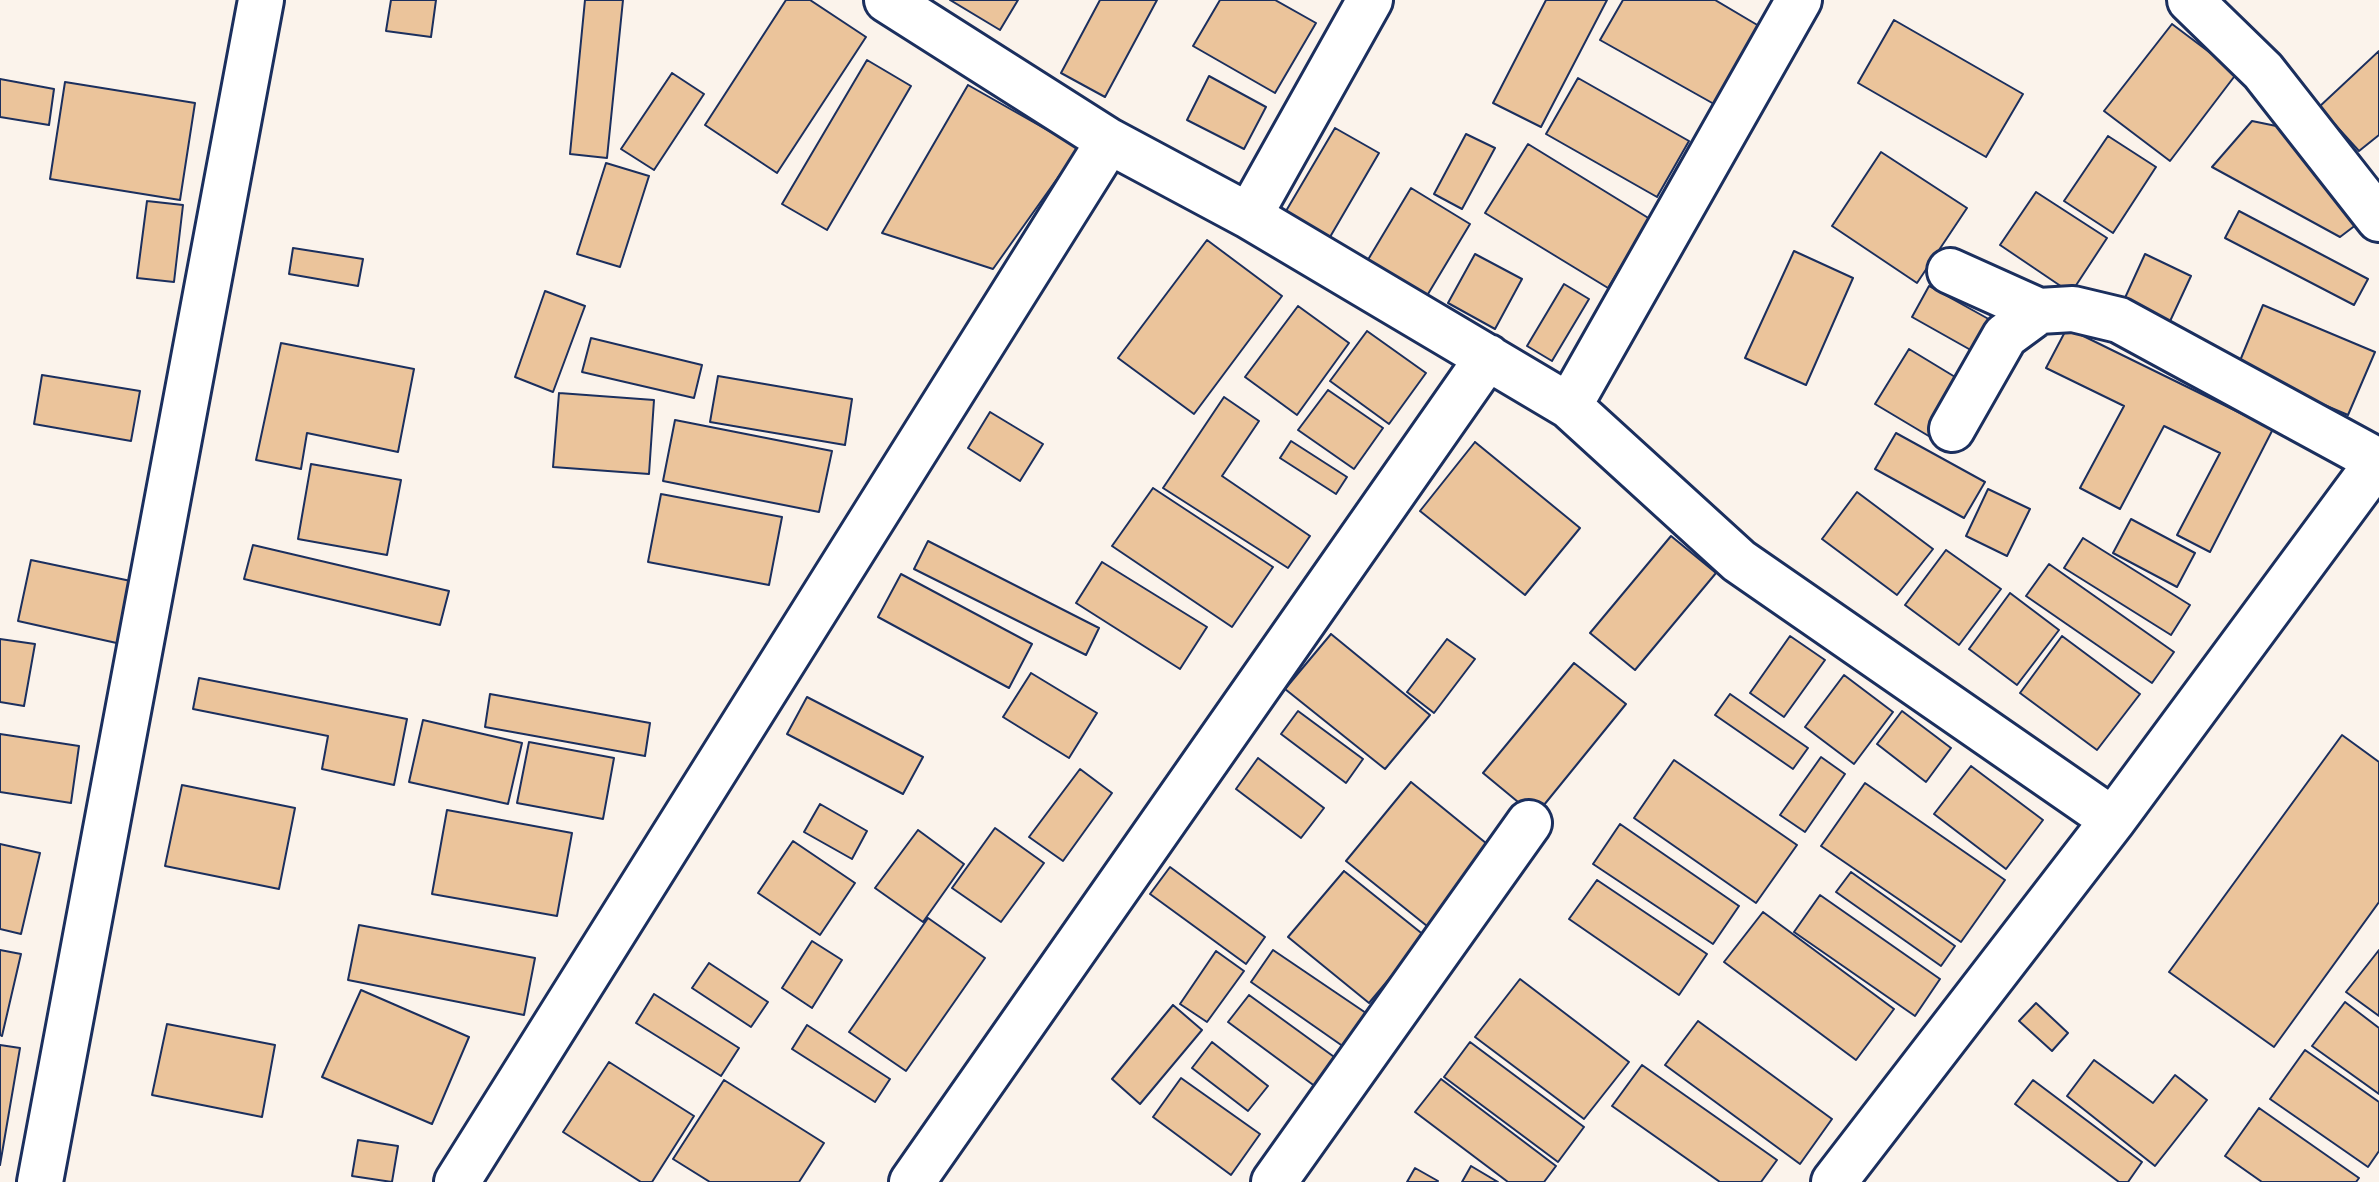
<!DOCTYPE html>
<style>
body{margin:0}
canvas{display:block;background:#fbf3eb}
</style>
<canvas width="2379" height="1182"></canvas>
<script>
const ctx = document.querySelector('canvas').getContext('2d');
ctx.lineJoin = 'round';
function fillPath(path, color) { ctx.fillStyle = color; ctx.fill(path, 'evenodd'); }
const toPath = rows => new Path2D(rows.map(r => 'M' + r).join(''));
function trace(path, color, width, dash) { ctx.strokeStyle = color; ctx.lineWidth = width; ctx.lineCap = dash ? 'butt' : 'round'; ctx.setLineDash(dash || []); ctx.stroke(path); }
const building = toPath([
 [391,0,436,0,431,37,386,31,391,0],
 [585,0,623,0,607,158,570,154,585,0],
 [786,0,810,0,866,37,777,173,705,125,786,0],
 [950,0,1018,0,1000,30,950,0],
 [1100,0,1157,0,1105,97,1061,73,1100,0],
 [1220,0,1275,0,1316,23,1275,93,1193,46,1220,0],
 [1546,0,1607,0,1541,127,1493,103,1546,0],
 [1623,0,1715,0,1759,26,1714,104,1600,40,1623,0],
 [1894,20,2023,94,1986,157,1858,83,1894,20],
 [2172,24,2237,73,2170,161,2104,111,2172,24],
 [2379,51,2379,135,2359,151,2319,107,2379,51],
 [867,60,911,86,827,230,782,204,867,60],
 [672,73,704,94,654,170,621,149,672,73],
 [1209,76,1266,107,1244,149,1187,120,1209,76],
 [1578,78,1689,141,1657,197,1546,134,1578,78],
 [0,79,54,89,49,125,0,117,0,79],
 [65,82,195,103,180,200,50,179,65,82],
 [968,85,1079,148,993,269,882,233,968,85],
 [2252,121,2286,128,2365,218,2340,237,2212,167,2252,121],
 [1335,128,1379,153,1330,237,1286,211,1335,128],
 [1466,134,1495,148,1462,209,1434,194,1466,134],
 [2108,136,2156,167,2113,233,2064,201,2108,136],
 [1528,144,1650,219,1608,288,1485,213,1528,144],
 [1881,152,1967,208,1917,283,1832,226,1881,152],
 [606,163,649,176,620,267,577,254,606,163],
 [1411,188,1470,224,1425,299,1366,263,1411,188],
 [2036,192,2107,238,2071,293,2000,245,2036,192],
 [147,201,183,205,174,282,137,278,147,201],
 [2239,211,2368,279,2354,305,2225,238,2239,211],
 [1207,240,1282,296,1194,414,1118,358,1207,240],
 [293,248,363,259,358,286,289,274,293,248],
 [1794,251,1853,278,1806,385,1745,358,1794,251],
 [1475,254,1522,279,1495,329,1448,303,1475,254],
 [2145,254,2191,276,2165,332,2119,311,2145,254],
 [1564,284,1589,299,1552,361,1527,346,1564,284],
 [1929,286,1994,322,1976,353,1912,317,1929,286],
 [545,291,585,306,553,392,515,377,545,291],
 [2263,305,2375,352,2348,415,2237,368,2263,305],
 [1298,306,1349,343,1297,415,1245,377,1298,306],
 [2067,328,2273,429,2210,552,2177,535,2220,453,2164,426,2120,509,2080,488,2124,406,2046,368,2067,328],
 [1367,331,1426,373,1389,424,1330,381,1367,331],
 [591,338,702,365,694,398,582,372,591,338],
 [281,343,414,369,398,452,307,433,301,469,256,460,281,343],
 [1909,349,1965,383,1932,438,1875,404,1909,349],
 [42,375,140,391,131,441,34,424,42,375],
 [718,376,852,399,845,445,710,422,718,376],
 [1328,390,1383,428,1354,469,1298,430,1328,390],
 [559,393,654,400,649,474,553,467,559,393],
 [1224,397,1259,421,1222,476,1310,536,1288,568,1163,488,1224,397],
 [990,412,1043,444,1020,481,968,448,990,412],
 [675,420,832,451,819,512,663,481,675,420],
 [1896,433,1985,482,1964,518,1875,469,1896,433],
 [1291,441,1347,477,1336,494,1280,458,1291,441],
 [1475,442,1580,528,1525,595,1420,511,1475,442],
 [311,464,401,480,387,555,298,539,311,464],
 [1153,488,1273,567,1232,627,1112,546,1153,488],
 [1988,489,2030,509,2007,556,1966,536,1988,489],
 [1857,492,1933,549,1897,595,1822,539,1857,492],
 [661,494,782,517,769,585,648,562,661,494],
 [2131,519,2195,553,2177,587,2113,553,2131,519],
 [1671,536,1716,573,1635,670,1590,633,1671,536],
 [2083,538,2190,605,2171,635,2064,568,2083,538],
 [928,541,1099,628,1086,655,914,569,928,541],
 [253,545,449,591,440,625,244,579,253,545],
 [1946,550,2001,589,1959,645,1905,605,1946,550],
 [31,560,145,584,130,646,18,621,31,560],
 [1102,562,1207,627,1180,669,1076,603,1102,562],
 [2049,564,2174,652,2152,683,2026,596,2049,564],
 [901,574,1032,644,1009,688,878,617,901,574],
 [2010,593,2059,630,2017,685,1969,649,2010,593],
 [1331,634,1430,715,1385,769,1285,689,1331,634],
 [1790,636,1825,660,1784,717,1750,693,1790,636],
 [2062,636,2140,694,2097,750,2020,693,2062,636],
 [0,639,35,644,24,706,0,702,0,639],
 [1447,639,1475,659,1434,713,1407,692,1447,639],
 [1574,663,1626,704,1535,816,1483,773,1574,663],
 [1031,673,1097,713,1069,758,1003,717,1031,673],
 [1844,675,1893,712,1854,764,1805,727,1844,675],
 [199,678,407,719,394,785,322,769,328,736,193,709,199,678],
 [490,694,650,723,645,756,485,727,490,694],
 [1730,694,1808,748,1793,769,1715,715,1730,694],
 [807,697,923,757,903,794,787,734,807,697],
 [1298,711,1363,759,1346,783,1281,734,1298,711],
 [1902,711,1951,748,1926,782,1877,744,1902,711],
 [423,720,522,743,508,804,409,782,423,720],
 [0,734,79,746,71,803,0,792,0,734],
 [2342,735,2379,762,2379,902,2274,1047,2169,972,2342,735],
 [529,742,614,758,603,819,517,803,529,742],
 [1821,757,1845,774,1805,832,1780,815,1821,757],
 [1258,758,1324,808,1301,838,1236,789,1258,758],
 [1674,760,1797,845,1756,903,1634,818,1674,760],
 [1971,766,2043,820,2006,869,1934,814,1971,766],
 [1080,769,1112,793,1063,861,1029,837,1080,769],
 [1411,782,1492,848,1427,926,1346,861,1411,782],
 [1865,783,2005,880,1961,942,1821,846,1865,783],
 [182,785,295,808,279,889,165,866,182,785],
 [820,804,867,831,852,859,804,832,820,804],
 [447,810,572,833,557,916,432,894,447,810],
 [1620,824,1739,906,1713,944,1593,864,1620,824],
 [995,828,1044,863,1001,922,952,888,995,828],
 [918,830,964,864,923,922,875,888,918,830],
 [793,841,855,883,820,935,758,893,793,841],
 [0,844,40,853,21,934,0,929,0,844],
 [1170,867,1265,937,1246,964,1150,894,1170,867],
 [1344,871,1425,936,1369,1003,1288,937,1344,871],
 [1851,872,1955,946,1941,966,1836,892,1851,872],
 [1597,880,1707,954,1679,995,1569,919,1597,880],
 [1820,895,1940,979,1915,1016,1794,932,1820,895],
 [1763,912,1894,1009,1856,1060,1724,962,1763,912],
 [928,918,985,958,906,1071,849,1032,928,918],
 [359,925,535,958,524,1015,348,980,359,925],
 [812,941,842,960,812,1008,782,988,812,941],
 [0,950,21,954,2,1036,0,1035,0,950],
 [1273,950,1366,1013,1344,1047,1251,982,1273,950],
 [2379,950,2379,1016,2346,992,2379,950],
 [1216,951,1244,971,1207,1022,1180,1004,1216,951],
 [709,963,768,1002,751,1027,692,988,709,963],
 [1520,979,1629,1062,1584,1119,1475,1037,1520,979],
 [361,990,469,1037,432,1124,322,1077,361,990],
 [654,994,739,1048,721,1076,636,1023,654,994],
 [1249,995,1337,1059,1316,1087,1228,1022,1249,995],
 [2345,1002,2379,1028,2379,1094,2312,1046,2345,1002],
 [2036,1003,2068,1033,2052,1051,2019,1021,2036,1003],
 [1173,1005,1202,1030,1140,1104,1112,1079,1173,1005],
 [1698,1021,1832,1119,1800,1164,1665,1065,1698,1021],
 [167,1024,275,1045,262,1117,152,1095,167,1024],
 [807,1025,890,1079,875,1102,792,1049,807,1025],
 [1212,1042,1268,1086,1248,1111,1192,1068,1212,1042],
 [1470,1042,1584,1127,1558,1162,1444,1077,1470,1042],
 [0,1045,20,1048,0,1165,0,1045],
 [2305,1050,2379,1102,2379,1151,2368,1167,2270,1099,2305,1050],
 [2094,1060,2153,1103,2175,1075,2207,1100,2155,1166,2067,1096,2094,1060],
 [609,1062,694,1116,652,1182,641,1182,563,1132,609,1062],
 [1642,1065,1777,1160,1761,1182,1720,1182,1612,1106,1642,1065],
 [1181,1078,1260,1134,1231,1175,1153,1117,1181,1078],
 [1441,1079,1556,1166,1544,1182,1508,1182,1415,1112,1441,1079],
 [724,1080,824,1143,799,1182,710,1182,673,1159,724,1080],
 [2033,1080,2142,1162,2128,1182,2119,1182,2015,1104,2033,1080],
 [2259,1108,2359,1178,2356,1182,2262,1182,2225,1156,2259,1108],
 [358,1140,398,1146,392,1182,352,1176,358,1140],
 [1471,1166,1498,1182,1462,1182,1471,1166],
 [1415,1168,1438,1181,1437,1182,1407,1182,1415,1168]
]);
const minor = toPath([
 [887,0,1109,141,1249,216,1569,406,1739,561,2113,820],
 [2190,0,2263,71,2379,219],
 [1249,216,1370,0],
 [1950,271,2039,311],
 [1569,406,1799,0],
 [1952,429,2005,336,2039,311,2073,309,2119,320,2378,461],
 [40,1182,261,0],
 [457,1182,1109,141],
 [912,1182,1488,357],
 [1274,1182,1529,823],
 [1834,1182,2113,820,2379,460]
]);
fillPath(building, '#ebc49b');
trace(building, '#1b2f5e', 2);
trace(minor, '#1b2f5e', 50);
trace(minor, '#fff', 44);
</script>
